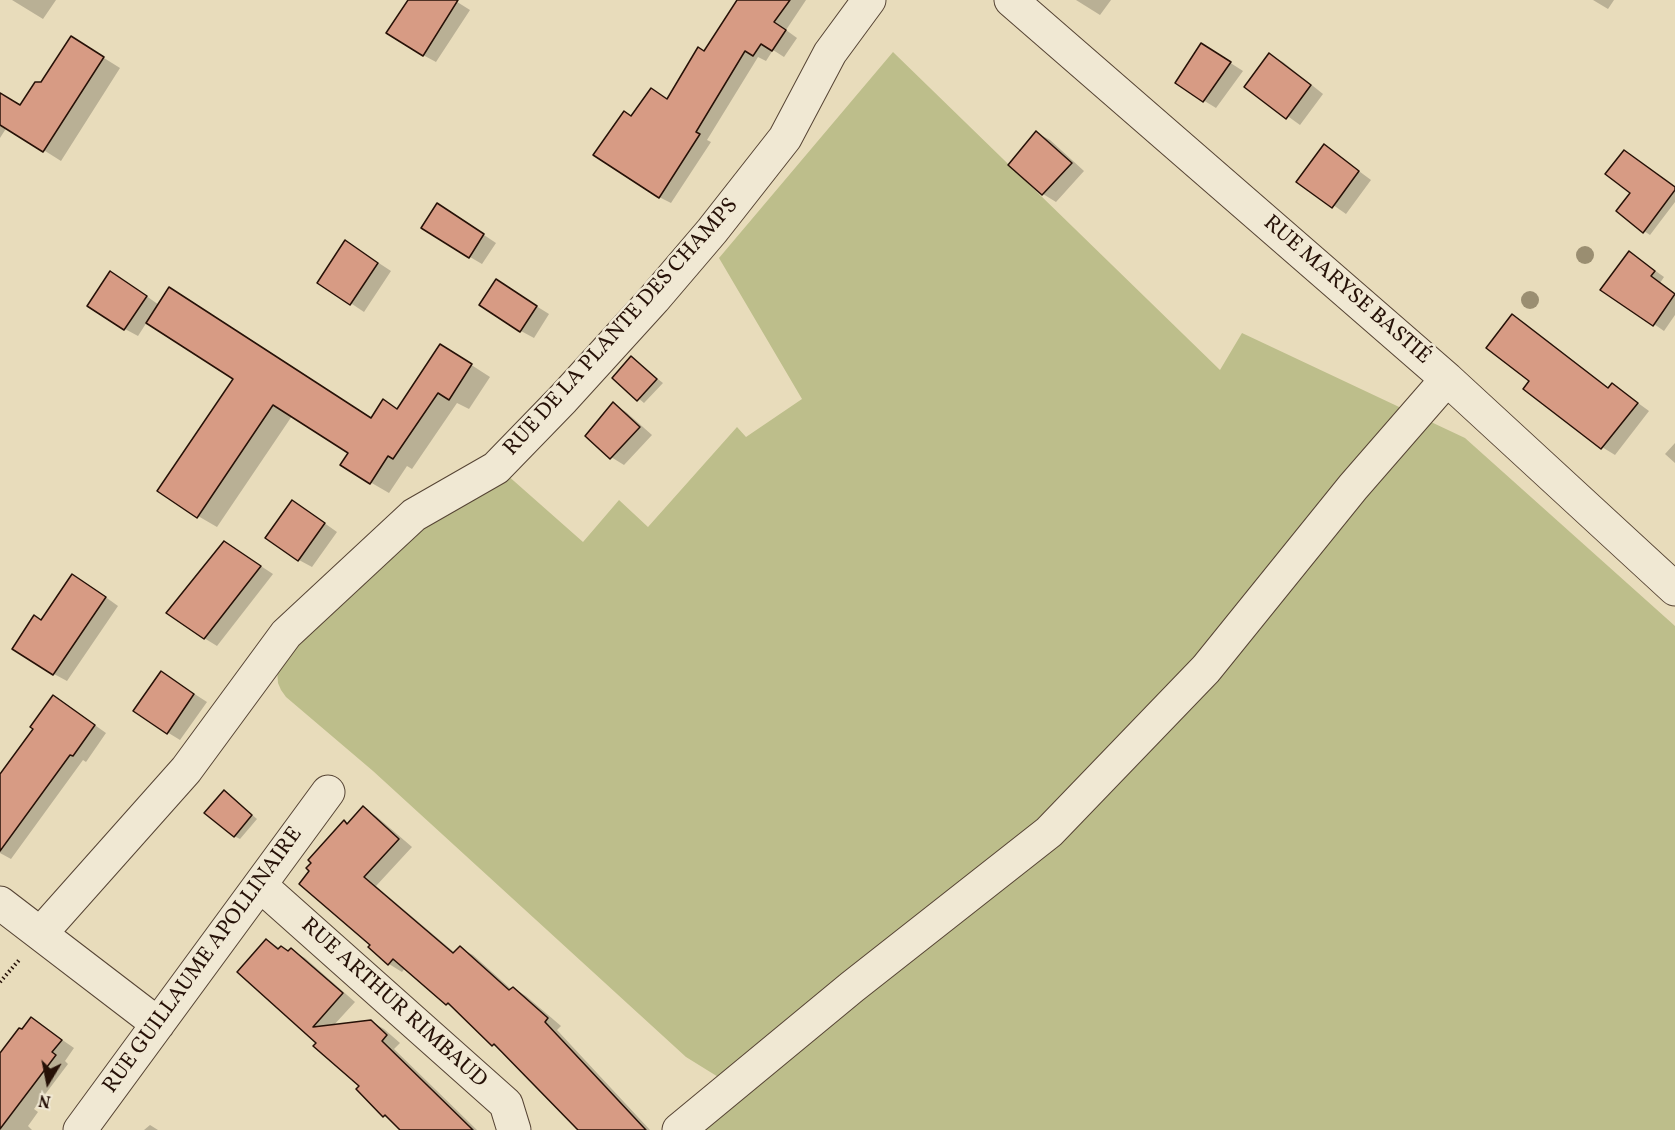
<!DOCTYPE html>
<meta charset="utf-8">
<style>
body{margin:0}
#map{position:relative;width:1675px;height:1130px;overflow:hidden;background:#e8dcbb;font-family:Vollkorn,serif}
canvas{display:block}
.north{position:absolute;left:18px;top:1052px;width:60px;height:60px;-webkit-text-stroke:4px #f0e8d3;paint-order:stroke;rotate:190deg;font-size:16px;font-weight:700;line-height:24px;text-align:center;color:#261107}
.north::after{content:'';display:block;margin:auto;width:21px;height:27px;background:#261107;clip-path:polygon(50% 0,100% 100%,50% 72%,0 100%)}
</style>
<div id="map">
<canvas width="1675" height="1130"></canvas>
<div class="north">N</div>
</div>
<script>
const ctx = document.querySelector('canvas').getContext('2d');
ctx.lineJoin = 'round';
function fillPath(path, color) { ctx.fillStyle = color; ctx.fill(path, 'evenodd'); }
const toPath = rows => new Path2D(rows.map(r => 'M' + r).join(''));
function trace(path, color, width, dash) { ctx.strokeStyle = color; ctx.lineWidth = width; ctx.lineCap = dash ? 'butt' : 'round'; ctx.setLineDash(dash || []); ctx.stroke(path); }
function write(font, color, halo, rows, align = 'center') {
  ctx.font = font + ' Vollkorn,serif'; ctx.lineWidth = 5; ctx.setLineDash([]); ctx.textBaseline = 'middle'; ctx.strokeStyle = halo; ctx.fillStyle = color; for (const [text, x, y, turn = 0] of rows) {
    ctx.save(); ctx.translate(x, y); ctx.rotate((+turn || 0) * Math.PI / 180); ctx.textAlign = isNaN(turn) ? turn : align; if (halo) ctx.strokeText(text, 0, 0); ctx.fillText(text, 0, 0); ctx.restore();
  }
}
const green = toPath([
 [893,52,1220,370,1242,333,1465,438,1675,626,1675,1130,685,1130,736,1088,686,1057,373,771,286,697,281,690,278,683,277,669,281,658,416,531,506,474,583,542,619,500,648,527,737,427,746,437,802,399,719,258]
]);
const shadow = toPath([
 [12,0,56,0,43,19],
 [409,0,454,0,470,10,436,62,423,55],
 [739,0,806,0,786,30,797,38,784,57,773,50,766,61,758,57,707,140,711,142,671,203,659,197,632,117,668,100,705,53],
 [1076,0,1111,0,1100,15],
 [1593,0,1614,0,1608,9],
 [88,48,120,68,61,161,7,127,0,138,0,94,21,107,42,83],
 [1215,53,1243,71,1216,108,1203,100],
 [1270,55,1283,62,1323,94,1300,125,1246,86],
 [1037,133,1050,140,1084,171,1056,202,1043,194,1010,164],
 [1325,146,1371,180,1346,214,1299,181],
 [1675,188,1675,202,1650,235,1644,231],
 [451,213,496,243,482,264,470,257],
 [359,250,391,271,364,312,319,282],
 [1639,259,1664,277,1660,283,1675,294,1675,315,1664,331,1638,313],
 [124,280,159,305,372,419,398,410,459,357,490,377,469,409,457,403,412,469,407,466,389,493,370,482,350,453,292,416,217,527,198,516,235,378,147,322,138,336,125,329],
 [509,289,549,314,534,338,521,331],
 [1513,316,1525,323,1609,388,1612,384,1649,411,1615,455,1602,447,1531,380],
 [631,358,663,383,644,403,614,378],
 [613,404,626,412,652,435,624,465,611,457],
 [1675,443,1675,463,1665,454],
 [306,510,337,532,312,567,299,560],
 [238,551,273,574,217,646,204,638],
 [86,583,118,606,67,681,54,674,41,621],
 [162,673,207,702,180,740,167,732],
 [65,704,106,733,86,762,83,760,11,859,0,853,0,776],
 [230,796,257,819,240,839,234,836],
 [363,808,376,816,412,847,376,886,455,953,460,948,473,955,512,990,513,988,526,996,561,1026,557,1030,650,1130,578,1130,502,1050,493,1045,455,1009,447,1004,405,968,402,972,389,964,370,947,372,945,348,825],
 [267,940,281,949,289,952,291,950,305,958,355,1002,333,1026,370,1021,384,1029,400,1043,394,1049,477,1130,402,1130,394,1122,384,1116,361,1086,318,1043],
 [32,1019,74,1048,65,1061,68,1064,34,1109,38,1112,28,1126,32,1130,0,1130,0,1055],
 [150,1125,158,1130,144,1130]
]);
const building = toPath([
 [408,0,458,0,423,56,386,33,408,0],
 [737,0,790,0,774,22,786,30,772,51,761,44,753,56,745,51,696,132,700,134,659,198,593,155,624,111,631,116,651,88,667,99,698,47,704,51,737,0],
 [71,36,104,57,43,152,0,125,0,93,20,105,35,82,41,82,71,36],
 [1201,43,1231,62,1203,102,1175,83,1201,43],
 [1269,53,1311,85,1286,119,1244,87,1269,53],
 [1036,131,1072,163,1042,195,1008,165,1036,131],
 [1324,144,1359,171,1332,208,1296,182,1324,144],
 [1624,150,1675,187,1675,190,1643,233,1616,211,1630,193,1605,174,1624,150],
 [437,203,484,234,469,258,421,228,437,203],
 [345,240,378,263,350,305,317,283,345,240],
 [1629,251,1655,271,1651,276,1675,294,1653,326,1600,290,1629,251],
 [110,271,147,296,124,330,87,306,110,271],
 [496,279,537,306,520,332,479,305,496,279],
 [169,287,371,418,383,399,397,409,440,344,472,364,449,400,438,393,393,459,388,456,370,484,340,465,348,453,273,405,197,518,157,491,233,379,146,323,169,287],
 [1512,314,1608,388,1612,383,1638,403,1601,449,1523,389,1529,381,1486,348,1512,314],
 [631,356,657,379,637,401,612,378,631,356],
 [613,402,640,427,610,459,585,436,613,402],
 [292,500,325,523,298,561,265,538,292,500],
 [224,541,261,566,204,639,166,613,224,541],
 [72,574,106,597,53,675,12,649,34,615,41,620,72,574],
 [161,671,194,694,167,734,133,711,161,671],
 [53,695,95,725,73,756,70,755,0,851,0,774,33,729,30,727,53,695],
 [224,790,252,815,234,837,204,813,224,790],
 [363,806,399,839,364,877,453,953,460,946,509,990,513,987,548,1018,545,1022,646,1130,578,1130,494,1044,492,1046,448,1003,446,1005,393,959,388,965,368,947,370,945,299,884,309,871,306,868,311,863,308,860,344,820,347,824,363,806],
 [266,939,278,949,281,946,288,951,291,948,343,993,313,1027,371,1020,387,1035,382,1041,473,1130,400,1130,385,1115,383,1117,356,1089,359,1086,313,1046,316,1043,237,972,266,939],
 [31,1017,62,1040,52,1052,56,1055,0,1129,0,1053,19,1028,22,1029,31,1017]
]);
const path = toPath([
 [0,982,20,959]
]);
const minor = toPath([
 [1011,0,1447,379,1675,589],
 [260,885,506,1104,514,1130],
 [0,903,158,1024],
 [41,933,186,770,286,634,414,515,496,468,563,399,654,299,712,231,785,138,830,53,869,0],
 [80,1130,328,792],
 [679,1130,852,987,1049,832,1206,669,1353,487,1447,379]
]);
const trees = [
 [1585,255],
 [1530,300]
];
const streetNames = [
 ["RUE MARYSE BASTIÉ",1346,291,41],
 ["RUE DE LA PLANTE DES CHAMPS",622,328,-48],
 ["RUE GUILLAUME APOLLINAIRE",204,961,-54],
 ["RUE ARTHUR RIMBAUD",393,1004,42]
];
fillPath(green, '#bdbe8b');
fillPath(shadow, '#0003');
fillPath(building, '#d79b84');
trace(building, '#261107', 1.5);
trace(minor, '#564434', 35);
trace(path, '#261107', 4, [1.5, 3]);
trace(minor, '#f0e8d3', 33);
ctx.fillStyle = '#9a8e71';
for (const [x, y] of trees) { ctx.beginPath(); ctx.arc(x, y, 9, 0, 2 * Math.PI); ctx.fill(); }
write('22px', '#261107', '#f0e8d3', streetNames);
</script>
